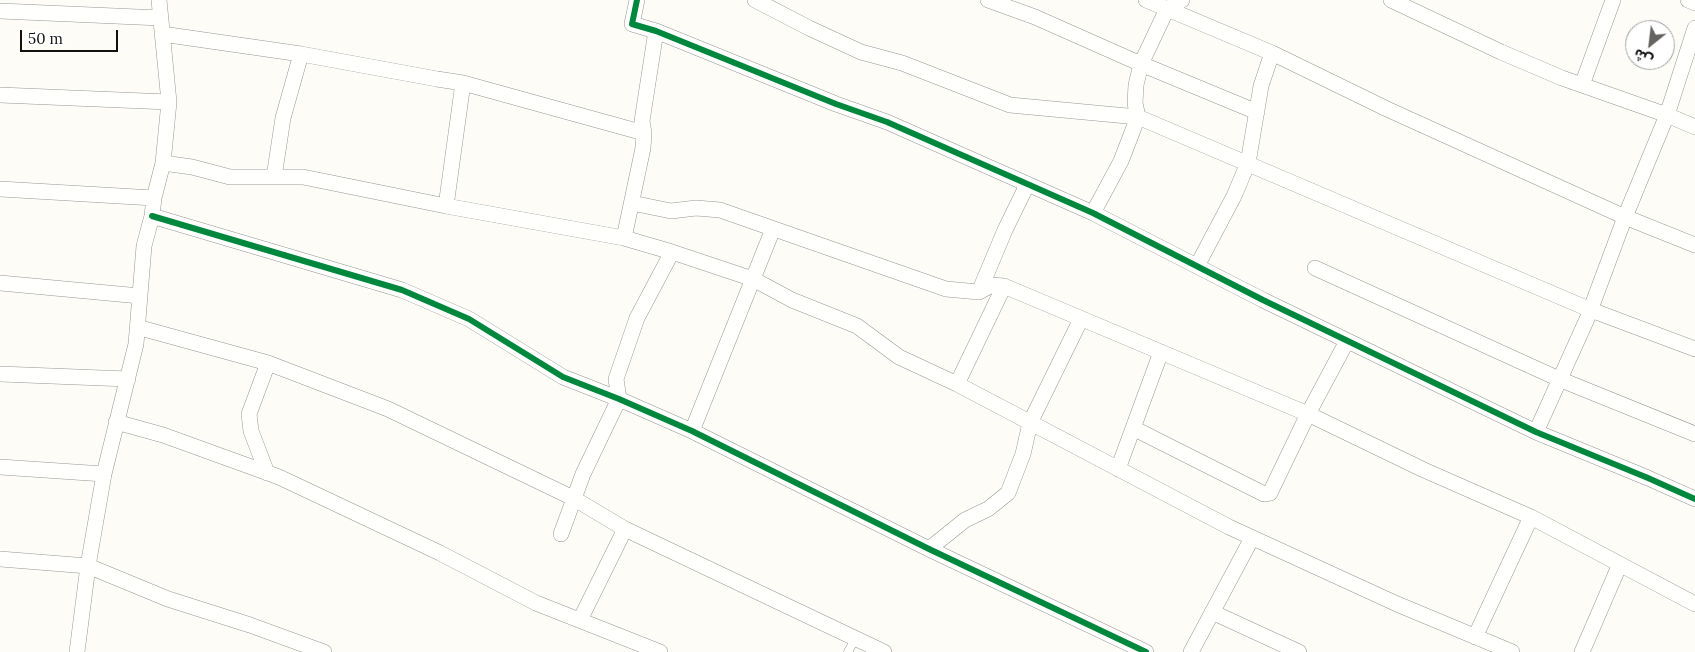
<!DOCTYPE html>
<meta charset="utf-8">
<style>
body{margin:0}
#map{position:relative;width:1695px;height:652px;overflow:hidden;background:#fdfcf7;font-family:Lora,"Noto Sans Arabic",serif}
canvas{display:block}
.north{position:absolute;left:1625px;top:20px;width:50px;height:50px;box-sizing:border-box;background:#fff;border:1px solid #a0a0a0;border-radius:50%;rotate:209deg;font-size:14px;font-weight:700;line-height:20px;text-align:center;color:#111}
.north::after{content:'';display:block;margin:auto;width:18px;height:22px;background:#646362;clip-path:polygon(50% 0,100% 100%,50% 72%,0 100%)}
.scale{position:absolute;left:20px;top:30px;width:98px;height:22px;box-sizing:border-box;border:2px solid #111;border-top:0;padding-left:6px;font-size:15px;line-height:18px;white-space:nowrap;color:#111;-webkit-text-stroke:4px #fff;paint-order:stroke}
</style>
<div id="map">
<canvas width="1695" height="652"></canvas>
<div class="north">ش</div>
<div class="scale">50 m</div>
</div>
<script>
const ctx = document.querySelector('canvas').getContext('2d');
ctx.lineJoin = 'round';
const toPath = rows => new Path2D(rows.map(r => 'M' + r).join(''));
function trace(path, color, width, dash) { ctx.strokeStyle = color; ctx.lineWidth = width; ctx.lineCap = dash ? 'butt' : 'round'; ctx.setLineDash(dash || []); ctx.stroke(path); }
const service = toPath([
 [848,652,855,639]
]);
const minor = toPath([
 [637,0,632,24,656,31,836,104,887,122,1093,213,1263,300,1536,432,1648,478,1695,499],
 [755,0,809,28,861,52,902,63,1010,105,1138,117,1591,310,1695,349],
 [988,0,1035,17,1141,64,1257,112],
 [1146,0,1272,53,1387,109,1625,217,1695,245],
 [1391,0,1501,52,1562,78,1667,115,1695,127],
 [1688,0,1695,3],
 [0,11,161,18],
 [162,34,301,54,437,79,463,83,644,133],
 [1582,85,1613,0],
 [0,95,169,102],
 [163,163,192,167,230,177,303,177,446,206,624,238,643,148,644,133,642,121,656,31],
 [274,177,283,118,301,54],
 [0,189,154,198],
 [632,203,671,211,696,208,720,210,946,289,979,292,992,285,1004,286,1308,414,1424,470,1531,517,1695,604],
 [446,206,463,83],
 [1093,213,1121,161,1138,117,1135,103,1136,85,1141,64,1167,9,1182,0],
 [152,216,402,290,469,319,563,377,619,399,692,431,929,549,1146,652],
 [624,238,672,252,753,279,792,300,857,326,899,357,957,384,1229,527,1397,604,1512,652],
 [1197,266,1234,196,1248,163,1261,86,1272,53],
 [1315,268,1559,379,1695,434],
 [0,283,140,296],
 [979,292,1005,230,1027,185],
 [137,327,268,363,388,409,573,498,625,529,884,652],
 [0,374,128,379],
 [957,384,1004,286],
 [116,422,163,435,279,477,440,553,536,603,660,652],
 [1133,428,1264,494,1270,493,1308,414,1347,341],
 [692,431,773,229],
 [1536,432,1587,319,1625,217,1667,115,1695,28],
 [0,467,104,474],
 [1118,469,1161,352],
 [267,473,251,431,249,414,268,363],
 [561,534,583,474,619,399,616,379,637,318,672,252],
 [929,549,965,520,988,509,1008,493,1023,454,1030,423,1081,319],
 [0,559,88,566,168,599,250,625,324,652],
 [1212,612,1299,652],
 [580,620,625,529],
 [1475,637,1531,517],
 [77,652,88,566,104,474,136,344,144,246,152,216,154,198,163,163,169,102,159,0],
 [1191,652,1252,538],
 [1582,652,1620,564]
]);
const cycleway = toPath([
 [637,0,632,24,656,31,836,104,887,122,1093,213,1263,300,1536,432,1648,478,1695,499],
 [152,216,402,290,469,319,563,377,619,399,692,431,929,549,1146,652]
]);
trace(service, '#979795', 9);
trace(minor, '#979795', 16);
trace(service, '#fffffe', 8);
trace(minor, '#fffffe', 15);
trace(cycleway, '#00873e', 6);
</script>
